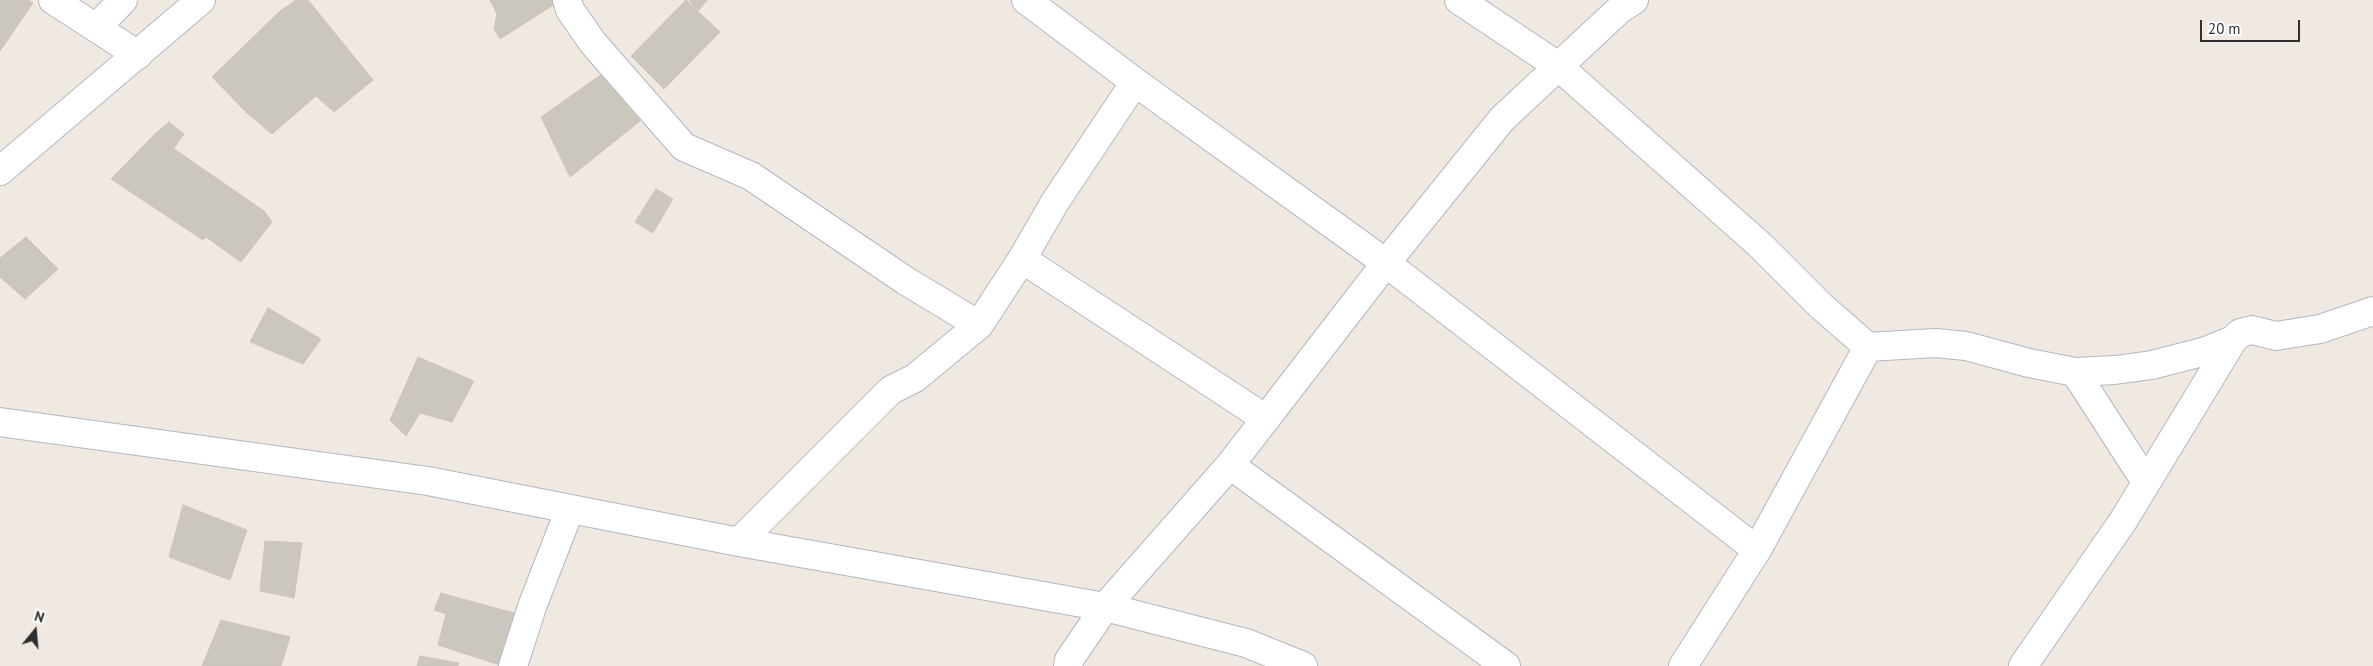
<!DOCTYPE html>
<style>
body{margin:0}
#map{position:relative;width:2373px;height:666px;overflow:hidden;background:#efe9e1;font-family:"PT Sans",sans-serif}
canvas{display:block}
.north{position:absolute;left:10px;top:606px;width:50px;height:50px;-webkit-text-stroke:4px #fff;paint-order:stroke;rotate:17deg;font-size:14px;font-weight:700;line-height:20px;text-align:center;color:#2e2e2e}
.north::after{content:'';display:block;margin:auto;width:18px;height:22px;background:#2e2e2e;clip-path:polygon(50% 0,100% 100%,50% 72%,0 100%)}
.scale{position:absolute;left:2200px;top:20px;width:100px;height:22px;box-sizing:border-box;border:2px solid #2e2e2e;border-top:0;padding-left:6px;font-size:15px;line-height:18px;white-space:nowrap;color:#2e2e2e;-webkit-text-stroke:4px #fff;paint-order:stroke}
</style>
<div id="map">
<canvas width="2373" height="666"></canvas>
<div class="north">N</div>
<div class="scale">20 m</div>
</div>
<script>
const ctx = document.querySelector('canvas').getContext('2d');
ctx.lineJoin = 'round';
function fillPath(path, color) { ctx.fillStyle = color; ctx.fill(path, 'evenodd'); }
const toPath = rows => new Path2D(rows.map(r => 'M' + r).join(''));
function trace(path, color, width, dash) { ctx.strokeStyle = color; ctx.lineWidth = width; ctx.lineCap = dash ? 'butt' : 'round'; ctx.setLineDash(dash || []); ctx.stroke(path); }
const building = toPath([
 [0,0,28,0,33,3,0,51,0,0],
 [296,0,308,0,373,80,334,112,316,96,272,134,247,113,212,77,280,11,296,0],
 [490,0,557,0,558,2,500,39,494,29,497,14,490,0],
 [686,0,720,32,664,89,631,56,686,0],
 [689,0,707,0,698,11,689,0],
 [602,74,640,121,570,177,541,117,602,74],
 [169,122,184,134,174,148,154,135,169,122],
 [154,135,264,211,272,222,241,262,206,237,203,240,111,179,154,135],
 [656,189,673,199,653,233,635,222,656,189],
 [26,237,58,269,25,299,0,277,0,258,26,237],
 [268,308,321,339,303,364,250,342,268,308],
 [418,357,474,381,452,422,420,413,406,436,390,420,418,357],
 [183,505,247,530,230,580,169,557,183,505],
 [265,541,302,543,294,598,260,591,265,541],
 [441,593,521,615,503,666,438,645,446,614,434,610,441,593],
 [221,620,290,637,281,666,202,666,221,620],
 [420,656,459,663,458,666,417,666,420,656]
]);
const minor = toPath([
 [53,0,138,55],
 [567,0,570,10,593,43,684,147,751,176,906,281,979,325,1022,259,1055,202,1135,82],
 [1026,0,1135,82,1386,263,1757,550],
 [1459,0,1558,66,1760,245,1821,306,1868,347,1935,343,1966,346,2029,363,2075,372,2115,370,2152,365,2206,351,2233,340,2240,333,2252,330,2276,336,2320,329,2373,311],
 [96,28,123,0],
 [0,171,201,0],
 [1022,259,1266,419],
 [2075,372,2146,482],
 [0,422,428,481,739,542,1105,607,1246,643,1303,666],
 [1230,465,1506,666],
 [739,542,891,390,915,378,979,325],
 [513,666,533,604,570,509],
 [1068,666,1069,660,1105,607,1230,465,1386,263,1502,119,1620,9,1634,0],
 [1683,666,1757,550,1868,347],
 [2023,666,2123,521,2233,340]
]);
fillPath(building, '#cbc7bf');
trace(building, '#cbc5ba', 1);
trace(minor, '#b4b7c1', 30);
trace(minor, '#fff', 28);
</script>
